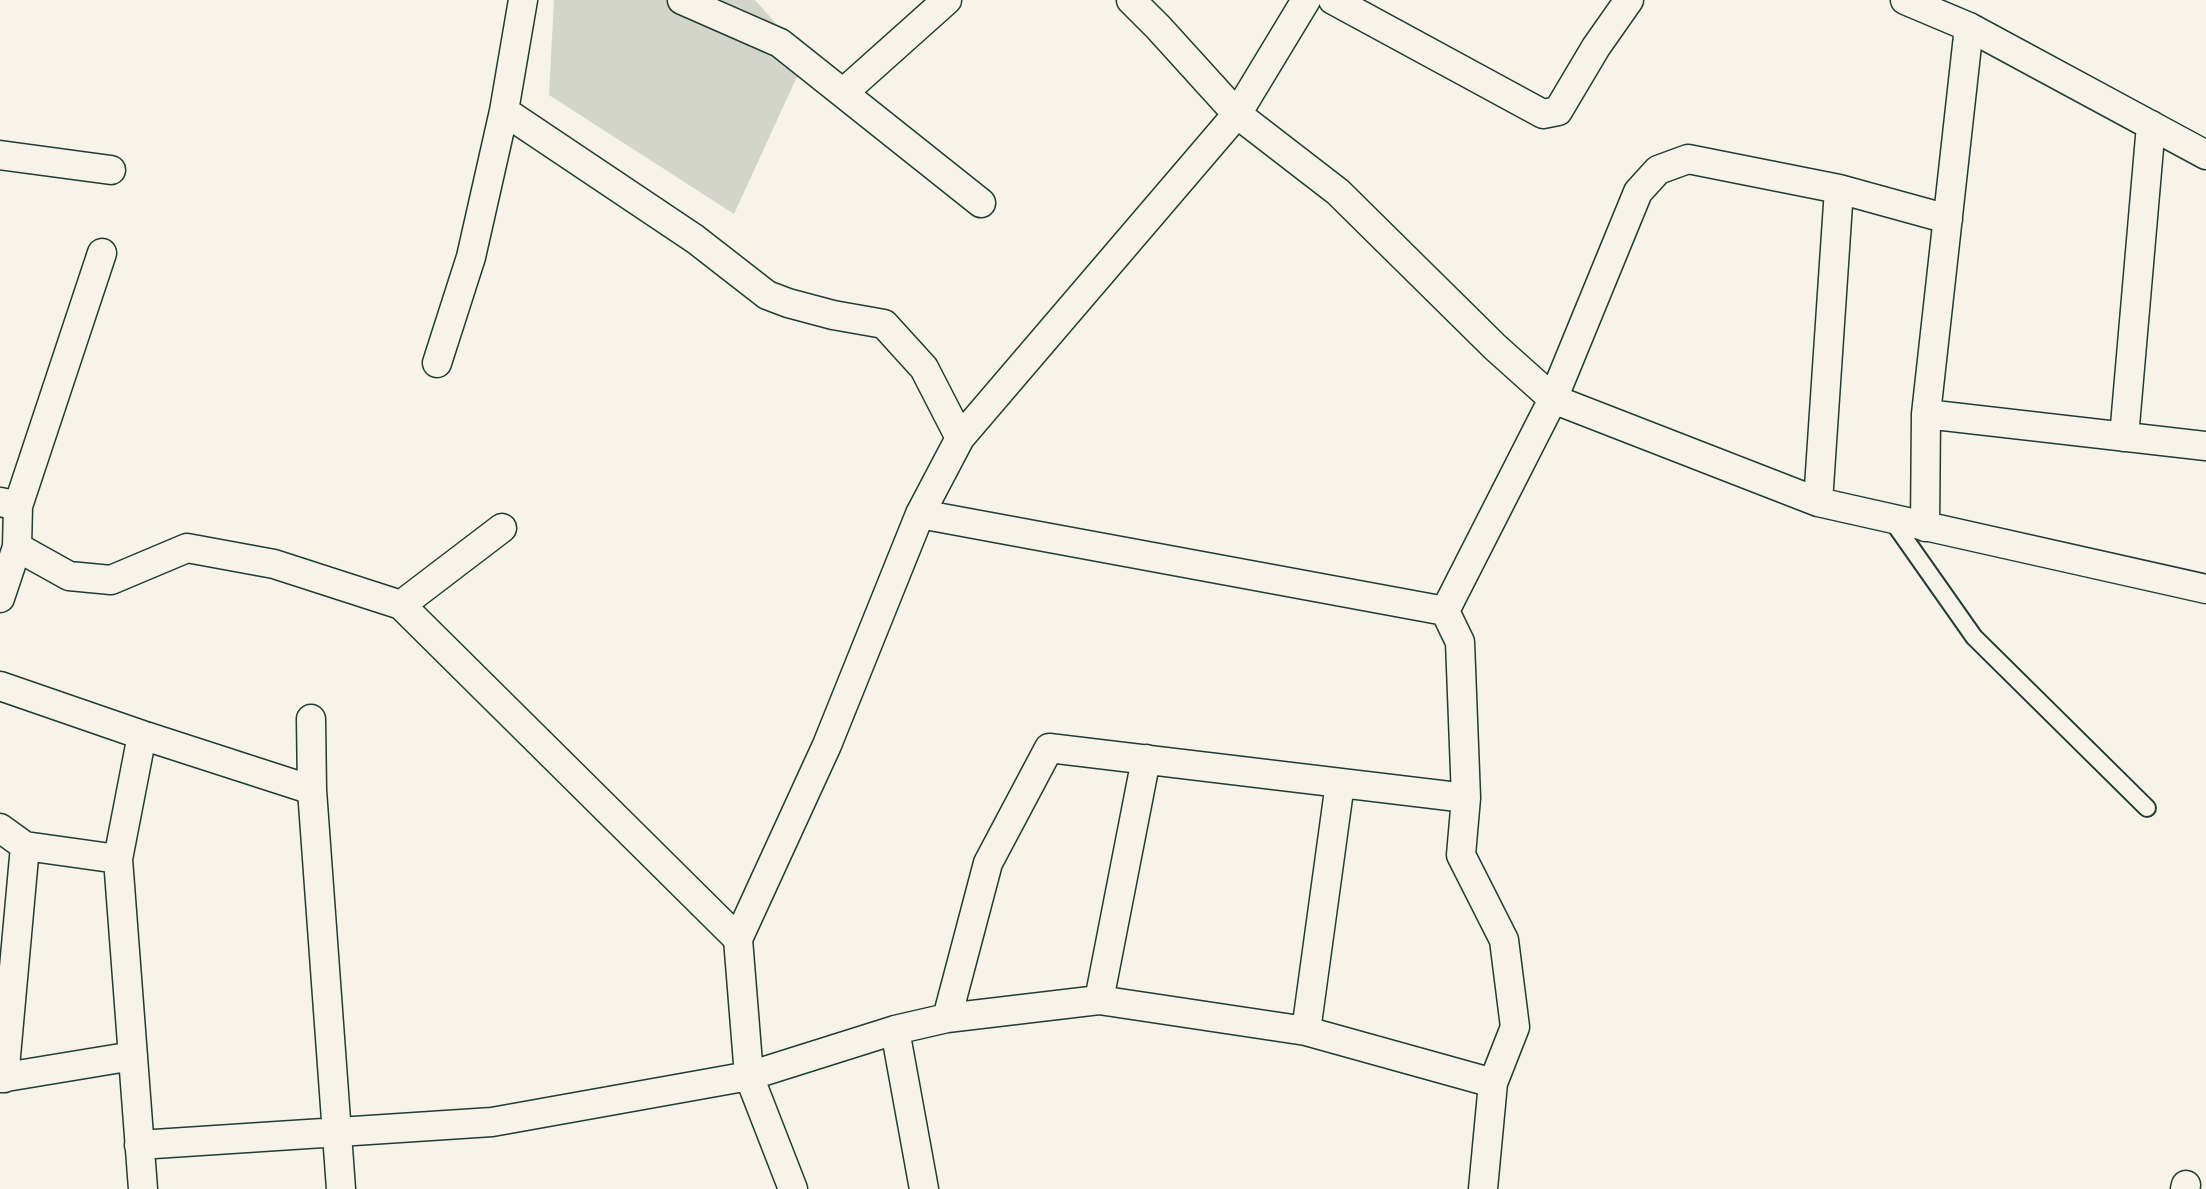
<!DOCTYPE html>
<style>
body{margin:0}
canvas{display:block;background:#f7f3e8}
</style>
<canvas width="2206" height="1189"></canvas>
<script>
const ctx = document.querySelector('canvas').getContext('2d');
ctx.lineJoin = 'round';
function fillPath(path, color) { ctx.fillStyle = color; ctx.fill(path, 'evenodd'); }
const toPath = rows => new Path2D(rows.map(r => 'M' + r).join(''));
function trace(path, color, width, dash) { ctx.strokeStyle = color; ctx.lineWidth = width; ctx.lineCap = dash ? 'butt' : 'round'; ctx.setLineDash(dash || []); ctx.stroke(path); }
const green = toPath([
 [554,0,755,0,806,57,734,214,549,95]
]);
const lane = toPath([
 [1891,519,1974,637,2147,808]
]);
const street = toPath([
 [682,0,780,43,981,203],
 [1131,0,1158,27,1237,114,1338,192,1495,347,1553,399,1818,502,2206,589],
 [1333,0,1543,114,1558,111,1596,47,1629,0],
 [1905,0,1969,27,2206,155],
 [843,93,947,0],
 [504,111,695,239,767,295,788,303,833,315,884,324,924,368,960,438],
 [0,155,111,170],
 [437,363,471,257,504,111,523,0],
 [1926,414,2206,446],
 [2124,437,2151,125],
 [0,502,18,506,17,547,69,576,111,580,187,548,274,564,401,605,738,939,749,1076,793,1189],
 [1818,502,1839,189],
 [18,506,102,253],
 [920,514,1445,611,1460,642,1466,798,1461,855,1504,940,1515,1027,1493,1083],
 [1925,527,1926,414,1969,27],
 [0,598,17,547],
 [401,605,502,528],
 [1445,611,1553,399,1638,192,1658,170,1688,159,1839,189,1948,219],
 [0,686,142,735,312,790],
 [311,719,312,790,341,1189],
 [142,735,118,859,143,1189],
 [0,828,25,846,118,859],
 [738,939,827,745,920,514,960,438,1237,114,1306,0],
 [1099,1000,1146,759],
 [947,1018,988,863,1049,748,1466,798],
 [895,1030,924,1189],
 [1306,1031,1340,783],
 [0,1078,133,1056],
 [4,1078,25,846],
 [139,1145,492,1122,749,1076,895,1030,947,1018,1099,1000,1306,1031,1493,1083,1483,1189],
 [2185,1189,2186,1185]
]);
fillPath(green, '#d3d5ca');
trace(lane, '#1f3d34', 20);
trace(street, '#1f3d34', 31);
trace(lane, '#f7f3e8', 16);
trace(street, '#f7f3e8', 28);
</script>
